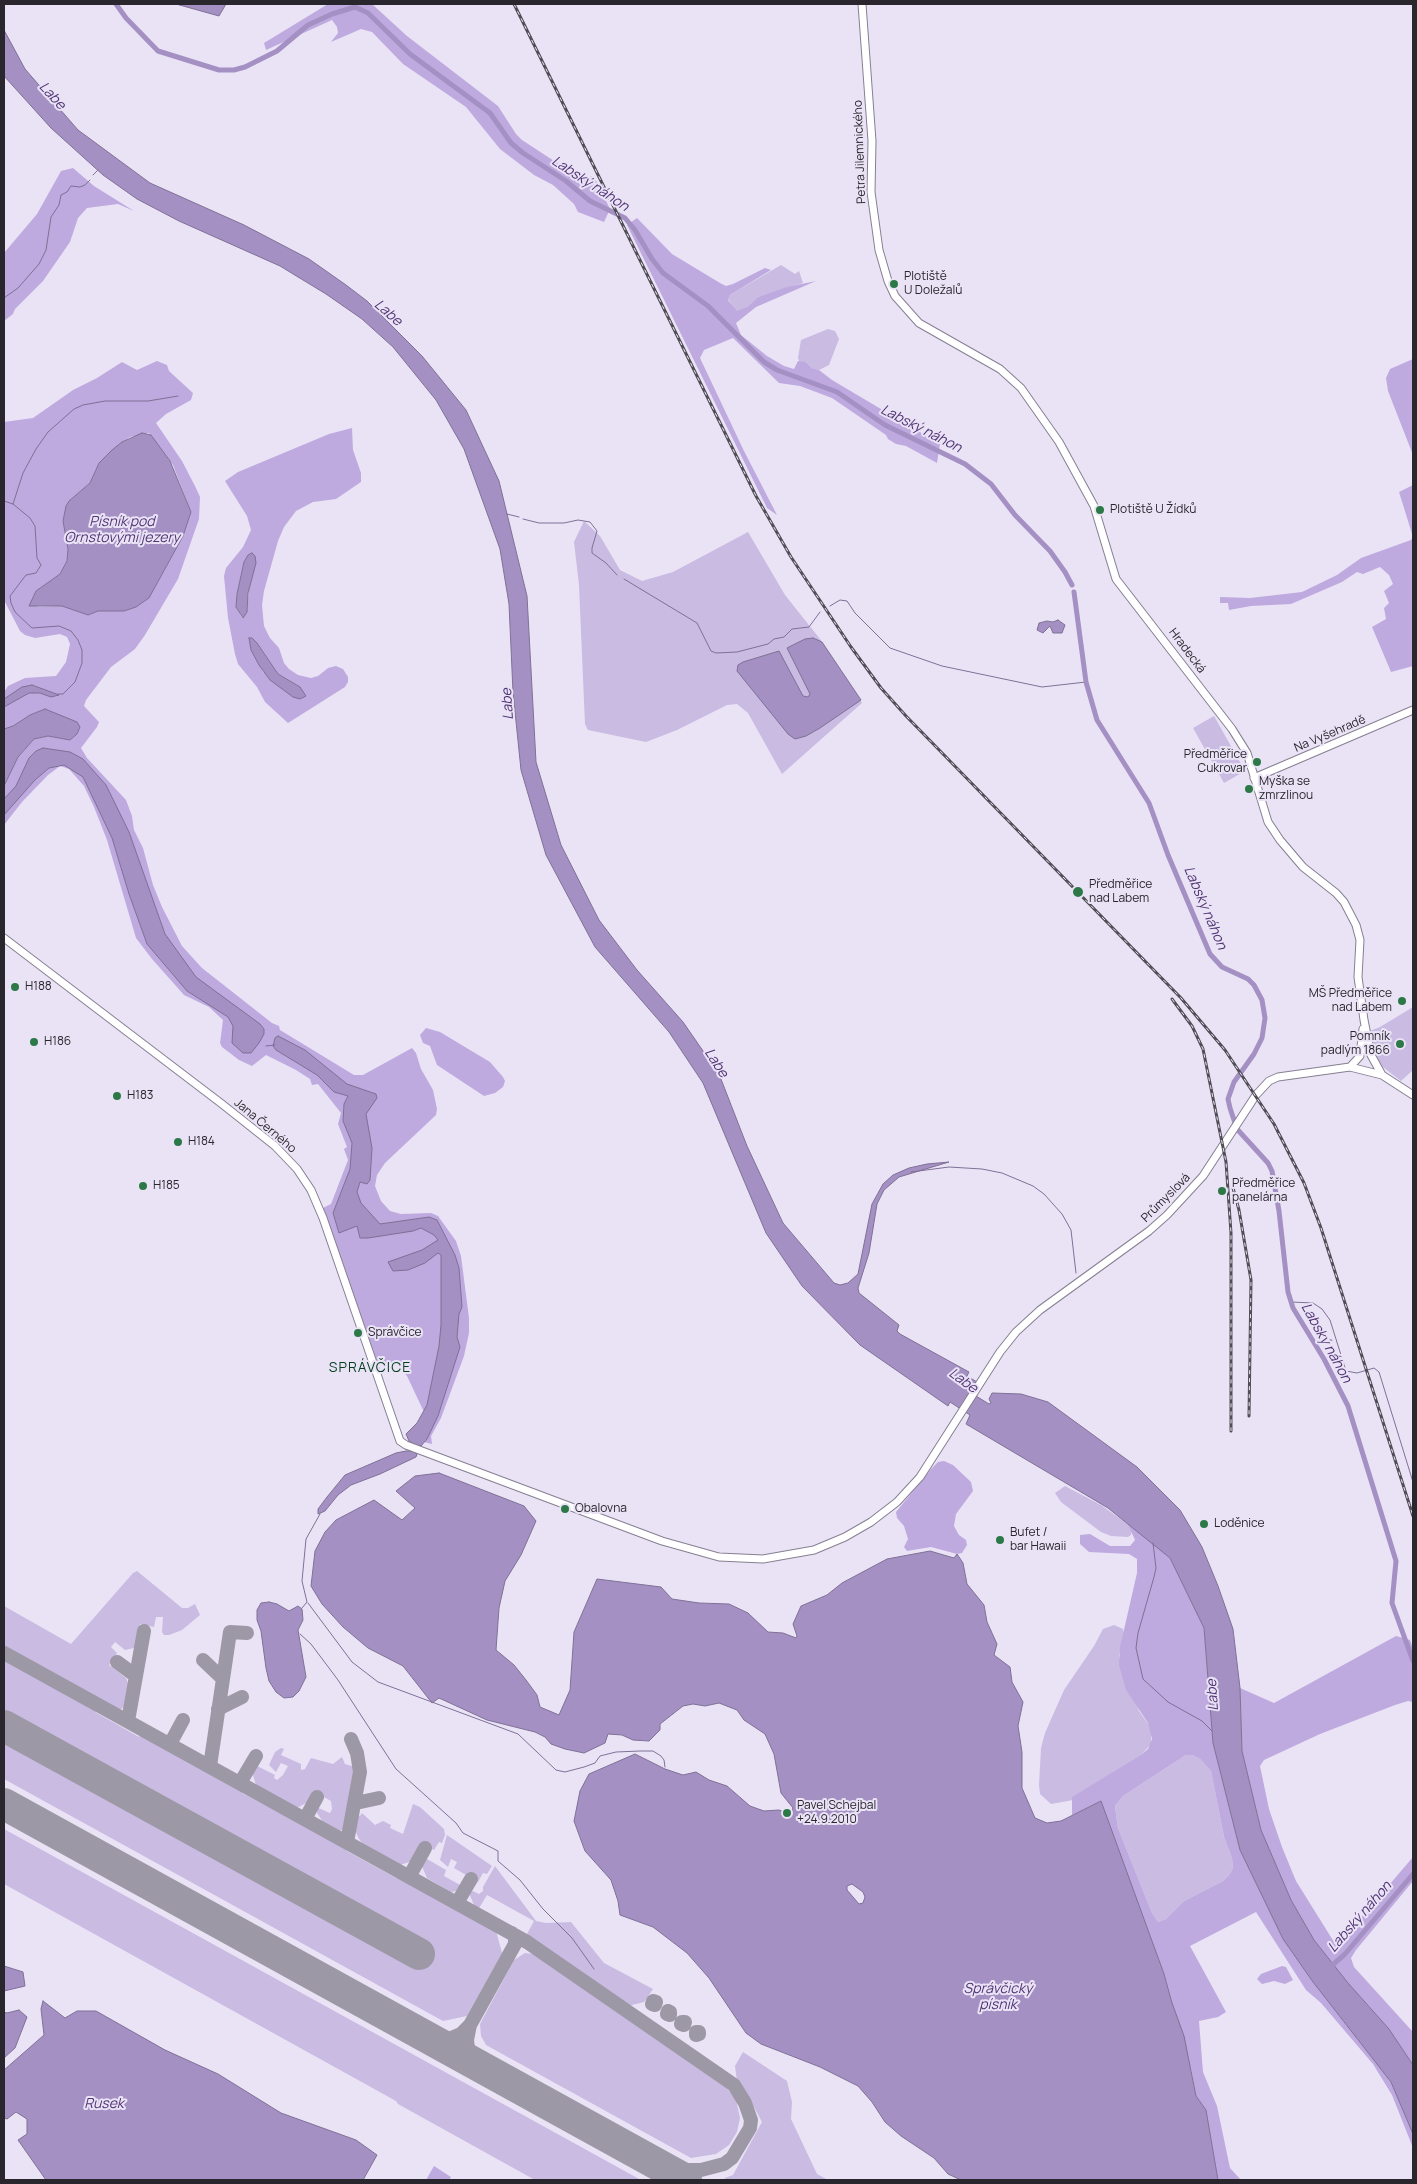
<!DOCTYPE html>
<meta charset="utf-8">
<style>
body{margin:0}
#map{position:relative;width:1417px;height:2184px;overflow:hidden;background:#eae3f6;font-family:Manrope,sans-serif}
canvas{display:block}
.frame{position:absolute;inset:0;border:5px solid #29262d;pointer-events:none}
</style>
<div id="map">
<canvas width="1417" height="2184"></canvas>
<div class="frame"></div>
</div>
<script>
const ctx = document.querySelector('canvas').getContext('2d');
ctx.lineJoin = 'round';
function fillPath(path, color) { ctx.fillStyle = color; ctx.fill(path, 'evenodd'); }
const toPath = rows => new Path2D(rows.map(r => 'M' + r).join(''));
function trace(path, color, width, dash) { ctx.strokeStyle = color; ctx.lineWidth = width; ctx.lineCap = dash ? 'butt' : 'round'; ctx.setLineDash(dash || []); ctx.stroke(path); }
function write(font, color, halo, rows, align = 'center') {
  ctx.font = font + ' Manrope,sans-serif'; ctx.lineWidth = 4; ctx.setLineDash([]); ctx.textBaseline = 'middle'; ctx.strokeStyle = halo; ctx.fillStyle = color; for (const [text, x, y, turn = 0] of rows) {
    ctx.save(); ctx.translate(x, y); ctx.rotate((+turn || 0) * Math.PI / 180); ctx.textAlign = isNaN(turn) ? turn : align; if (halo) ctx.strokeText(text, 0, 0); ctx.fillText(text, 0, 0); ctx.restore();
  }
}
const green = toPath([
 [781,265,795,274,799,271,803,283,758,297,747,307,737,312,728,299,730,295],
 [828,329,835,331,839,339,829,365,819,370,812,368,806,362,800,363,798,358,801,340],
 [584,521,600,536,620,570,642,581,673,572,748,532,785,595,820,639,862,703,782,774,748,713,737,704,727,705,677,730,646,742,588,730,585,724,579,585,574,542],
 [1214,716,1245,771,1224,783,1193,728],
 [1413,1007,1413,1070,1401,1081,1383,1067,1377,1059,1370,1031,1380,1027],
 [1065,1486,1101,1505,1129,1525,1132,1530,1131,1535,1128,1537,1111,1536,1101,1532,1061,1502,1055,1493],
 [137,1571,182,1608,188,1608,195,1604,200,1615,182,1630,169,1635,164,1635,162,1632,163,1617,156,1617,154,1627,140,1624,138,1643,134,1648,125,1650,115,1642,111,1647,117,1653,109,1665,126,1678,128,1683,128,1700,124,1707,120,1710,4,1647,4,1606,71,1644,133,1573],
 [1114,1625,1123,1629,1124,1634,1119,1656,1139,1711,1151,1728,1151,1744,1142,1754,1073,1797,1073,1800,1051,1804,1040,1794,1039,1785,1041,1748,1045,1733,1064,1690,1094,1646,1103,1629],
 [4,1659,96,1710,95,1712,139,1737,140,1735,242,1791,242,1793,346,1848,347,1851,396,1878,398,1877,496,1931,502,1953,467,2016,443,2021,4,1779],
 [281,1748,284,1749,281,1755,301,1764,301,1770,305,1769,311,1758,333,1764,342,1757,345,1764,355,1767,348,1823,344,1829,340,1831,323,1822,317,1813,316,1807,330,1813,332,1809,331,1801,313,1791,308,1802,297,1808,256,1785,252,1772,255,1765,275,1775,274,1778,277,1780,283,1775,288,1766,281,1763,276,1772,269,1765,275,1752],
 [1186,1755,1192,1755,1200,1759,1211,1771,1224,1837,1232,1858,1233,1868,1229,1875,1223,1881,1184,1901,1166,1919,1158,1922,1152,1913,1118,1828,1115,1806,1123,1796],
 [413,1804,420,1807,444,1829,445,1835,442,1843,439,1842,434,1850,422,1843,412,1861,400,1865,362,1843,359,1839,355,1830,358,1815,360,1816,362,1813,375,1825,383,1821,391,1825,390,1828,403,1834],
 [4,1829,641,2180,535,2180,398,2104,396,2101,4,1884],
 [447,1835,492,1866,487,1874,483,1873,478,1882,454,1868,457,1862,451,1859,448,1867,440,1860],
 [427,1859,446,1870,444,1876,460,1885,456,1891,451,1892,427,1878,421,1864,422,1861],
 [495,1866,536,1921,546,1923,571,1922,604,1963,653,1989,644,2002,628,2006,529,1936,527,1934,534,1921,487,1895,479,1908,474,1905,469,1893,473,1891,479,1894,483,1891,483,1887],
 [525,1953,533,1954,726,2087,736,2100,740,2118,737,2132,729,2145,716,2154,691,2158,486,2045,481,2036,480,2024,514,1960],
 [743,2052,787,2081,792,2102,791,2119,817,2174,828,2180,724,2180,725,2178,733,2175,762,2122,741,2083,737,2081,735,2066]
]);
const forest = toPath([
 [328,4,372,4,407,36,498,106,516,134,522,140,577,176,589,180,591,176,597,182,610,209,604,222,578,212,574,204,553,185,534,175,500,149,466,107,403,64,372,32,361,29,331,42,338,33,337,27,332,20,266,50,264,43],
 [73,168,94,186,134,211,118,204,87,208,78,218,70,242,43,281,15,309,13,314,4,321,4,253,37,214,61,171],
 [637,218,672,254,720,283,726,286,733,284,765,268,771,270,730,295,728,300,737,311,747,307,758,297,787,287,816,281,756,307,736,323,741,335,767,356,784,366,794,369,798,361,806,362,812,368,819,370,832,380,940,444,937,463,906,446,896,444,888,439,886,435,832,398,800,386,779,383,733,338,704,350,700,358,744,451,777,515,767,508,627,225],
 [1413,359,1413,455,1388,391,1386,378,1390,369],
 [157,361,167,365,169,371,193,393,191,400,166,414,156,423,182,461,195,486,200,497,199,519,178,579,145,635,135,649,111,667,86,700,84,706,99,722,97,727,81,748,87,758,126,800,132,816,134,830,143,848,153,885,162,907,182,946,202,968,272,1023,279,1026,280,1030,354,1075,363,1075,412,1048,416,1053,421,1069,433,1090,437,1109,436,1115,385,1163,377,1175,375,1186,381,1201,390,1211,401,1214,431,1213,438,1216,456,1241,461,1256,469,1318,469,1333,464,1356,441,1418,431,1436,432,1444,411,1439,424,1412,407,1376,397,1364,377,1362,323,1208,331,1204,348,1160,344,1149,347,1147,338,1124,341,1113,318,1084,312,1085,310,1079,296,1070,266,1055,252,1066,239,1060,222,1047,220,1043,223,1020,209,1007,184,995,152,959,136,938,107,840,94,807,84,786,69,769,60,766,48,775,22,802,4,825,4,786,18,757,34,739,48,736,70,740,77,734,80,727,45,709,30,715,13,726,4,729,4,692,8,686,25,678,56,676,66,662,70,644,67,637,60,634,35,638,25,635,20,631,4,600,4,422,33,418,73,390,97,378,122,362,137,370],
 [149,433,173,465,191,512,183,536,149,598,136,607,124,611,98,611,88,615,62,606,38,607,32,599,36,591,60,574,67,561,68,549,63,521,66,506,69,501,90,483,99,463,112,450,130,437],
 [352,428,353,450,361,473,361,482,336,499,313,502,296,511,284,527,278,541,264,591,262,605,264,626,270,638,279,648,284,663,289,669,298,675,311,678,318,676,328,668,336,666,343,669,348,677,348,682,345,687,288,723,265,702,257,687,238,664,235,654,228,618,224,576,226,568,243,547,251,530,247,516,225,481,238,472,329,434],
 [252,553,247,612,242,618,236,607,237,594,244,562,248,555],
 [257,643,278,674,300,687,263,672],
 [1413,485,1413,537,1399,492],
 [1413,537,1413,666,1391,672,1372,627,1386,619,1384,608,1389,603,1384,591,1393,584,1389,575,1380,567,1363,574,1357,572,1342,582,1291,604,1251,606,1229,610,1228,603,1220,603,1220,597,1250,598,1302,592,1337,575,1361,558,1411,540],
 [426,1028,440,1032,490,1062,503,1077,505,1081,503,1087,495,1093,484,1096,437,1065,430,1046,423,1043,420,1035],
 [944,1461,953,1465,971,1482,973,1491,956,1514,954,1526,959,1535,966,1540,967,1545,962,1553,957,1554,931,1547,907,1551,904,1547,908,1539,904,1526,897,1518,896,1512,931,1469,938,1462],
 [1127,1522,1170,1558,1204,1628,1213,1743,1240,1850,1283,1939,1313,1982,1391,2082,1413,2134,1413,2148,1392,2095,1373,2064,1321,2003,1306,1990,1256,1912,1190,1946,1226,2012,1218,2017,1199,2021,1203,2072,1217,2106,1230,2168,1241,2180,1218,2180,1206,2110,1196,2096,1191,2069,1164,1974,1101,1802,1072,1815,1072,1797,1142,1754,1148,1749,1152,1739,1148,1723,1126,1690,1119,1665,1120,1647,1137,1573,1137,1559,1129,1554,1089,1552,1080,1544,1080,1535,1090,1534,1110,1546,1130,1546,1135,1540],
 [1186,1755,1192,1755,1200,1759,1211,1771,1224,1837,1232,1858,1233,1868,1229,1875,1223,1881,1184,1901,1166,1919,1158,1922,1152,1913,1118,1828,1115,1806,1123,1796],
 [1396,1636,1410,1640,1413,1649,1413,1702,1408,1701,1395,1705,1320,1734,1264,1760,1260,1766,1269,1809,1282,1847,1296,1881,1334,1942,1338,1943,1348,1933,1413,1857,1413,1881,1356,1950,1351,1958,1354,1967,1413,2032,1413,2065,1389,2029,1348,1983,1314,1940,1291,1900,1261,1830,1242,1751,1240,1688,1274,1703],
 [1282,1966,1286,1967,1293,1980,1285,1984,1274,1981,1262,1984,1257,1979,1261,1974],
 [434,2166,451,2177,449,2180,426,2180]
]);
const water = toPath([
 [176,4,226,4,219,16,176,4],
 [4,30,25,69,78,130,150,183,244,225,309,259,346,285,367,301,422,356,466,410,499,481,527,596,536,762,561,845,599,920,637,970,683,1022,719,1074,747,1146,783,1223,834,1283,840,1285,848,1283,858,1274,872,1204,883,1184,893,1175,909,1168,927,1164,949,1162,899,1177,884,1190,877,1204,869,1253,858,1288,859,1293,899,1325,897,1331,900,1334,969,1372,967,1376,982,1385,976,1396,989,1404,991,1403,989,1399,992,1393,1021,1394,1048,1402,1137,1467,1180,1510,1202,1547,1218,1586,1233,1629,1240,1688,1242,1751,1261,1830,1291,1900,1314,1940,1348,1983,1389,2029,1413,2065,1413,2134,1391,2082,1313,1982,1283,1939,1240,1850,1213,1743,1204,1628,1170,1558,1108,1508,966,1424,970,1415,950,1402,948,1406,860,1345,802,1286,766,1233,703,1083,669,1032,595,947,546,855,521,770,513,692,509,604,500,549,464,449,436,400,393,347,362,319,326,294,280,266,179,221,137,199,103,175,51,128,4,76,4,30],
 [142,433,151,435,170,461,191,512,183,536,149,598,136,607,124,611,98,611,88,615,62,606,29,606,36,591,60,574,67,561,68,549,63,521,66,506,69,501,90,483,99,463,112,450,122,442,142,433],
 [252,553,255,556,256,563,248,593,247,612,243,618,236,607,237,594,244,562,248,555,252,553],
 [1058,620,1065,625,1062,633,1053,633,1050,626,1043,633,1037,630,1039,623,1047,621,1053,622,1058,620],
 [249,638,252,638,257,643,278,674,300,687,306,696,300,699,293,697,270,680,259,665,251,650,249,638],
 [813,638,822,642,861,700,820,728,806,736,795,739,788,734,737,671,738,665,743,662,779,651,803,696,808,697,810,694,787,648,805,639,813,638],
 [32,685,59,695,51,697,40,693,29,693,4,707,4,699,22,687,32,685],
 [45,709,77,722,80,727,77,734,70,740,48,736,34,739,18,757,4,786,4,729,13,726,30,715,45,709],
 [43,748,70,752,83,759,106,785,129,832,165,934,196,977,260,1024,264,1029,264,1034,259,1043,251,1053,243,1053,232,1043,233,1026,228,1017,187,991,147,944,129,894,112,838,83,777,64,765,49,768,35,780,4,815,4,799,16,786,29,758,36,751,43,748],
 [278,1036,305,1050,347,1084,376,1094,377,1098,366,1114,372,1148,370,1180,367,1184,360,1182,357,1192,361,1203,380,1224,429,1217,437,1220,455,1255,459,1268,462,1307,459,1314,457,1337,460,1347,438,1416,427,1439,421,1446,416,1446,409,1441,406,1434,417,1423,427,1405,439,1346,441,1325,441,1255,438,1253,425,1263,408,1270,393,1271,388,1262,422,1250,438,1240,434,1235,421,1228,413,1231,368,1238,360,1238,357,1226,339,1233,333,1213,350,1169,352,1143,343,1121,344,1104,348,1096,334,1092,317,1075,276,1050,273,1046,275,1038,278,1036],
 [406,1451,413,1451,417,1454,416,1457,380,1474,351,1485,338,1495,325,1511,318,1514,318,1509,327,1497,345,1475,396,1453,406,1451],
 [439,1473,524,1506,536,1521,521,1555,505,1581,499,1608,496,1650,514,1665,526,1680,537,1695,540,1707,559,1715,570,1690,574,1632,597,1579,661,1587,672,1599,699,1603,729,1604,748,1613,768,1632,783,1633,796,1638,797,1636,793,1624,801,1606,827,1595,842,1583,887,1559,930,1551,954,1558,957,1554,963,1563,967,1584,984,1605,987,1622,997,1644,994,1655,1010,1667,1012,1682,1023,1702,1018,1726,1022,1752,1022,1788,1035,1818,1047,1823,1061,1821,1101,1801,1164,1974,1172,2003,1184,2036,1196,2096,1206,2110,1218,2180,961,2180,948,2174,934,2158,901,2136,885,2122,872,2102,858,2086,820,2067,761,2044,746,2033,709,1978,687,1953,653,1927,620,1915,618,1901,611,1880,585,1851,574,1821,580,1791,589,1774,635,1754,665,1769,683,1775,696,1772,709,1780,727,1786,750,1806,764,1811,779,1810,790,1814,793,1808,781,1793,774,1754,765,1734,744,1720,737,1710,719,1703,705,1706,693,1704,683,1706,660,1724,660,1730,649,1741,633,1740,622,1735,608,1734,605,1743,584,1753,565,1749,551,1744,545,1737,535,1732,487,1720,439,1698,432,1703,403,1666,368,1648,343,1627,322,1604,311,1586,315,1551,325,1532,336,1520,374,1500,402,1520,415,1508,396,1491,415,1476,439,1473],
 [852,1884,863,1892,865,1897,863,1903,859,1904,847,1890,847,1886,852,1884],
 [269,1602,277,1604,289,1611,298,1606,302,1609,303,1620,298,1630,306,1677,299,1691,293,1697,284,1698,276,1692,269,1681,266,1668,261,1631,257,1620,257,1610,261,1603,269,1602],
 [4,1966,23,1972,25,1986,4,1991,4,1966],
 [43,2001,65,2018,77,2011,96,2011,165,2050,218,2074,281,2113,356,2140,377,2155,363,2180,46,2180,18,2140,27,2134,27,2119,16,2112,7,2119,4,2118,4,2070,44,2035,41,2009,43,2001],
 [19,2010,27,2017,15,2048,4,2058,4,2012,7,2013,19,2010]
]);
const stream = toPath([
 [93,175,98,170],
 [4,298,18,288,39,264,46,250,51,217,59,205,61,195,67,192,71,186,80,187,85,185,90,180],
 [4,501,13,504,30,518,35,526,37,558,41,565,36,573,26,575,10,596,11,603,15,612,32,628,59,626,71,631,78,640,82,650,82,663,75,682,63,694,58,694],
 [13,504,23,473,36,449,48,432,74,409,83,405,105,401,148,401,178,396],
 [507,514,519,517],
 [523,519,539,523,564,523,578,520,590,522,597,531,592,548,592,553,606,563,617,575],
 [624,579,697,623,711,651,716,653,737,652,768,644,774,639,784,637,792,629,809,627,820,612],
 [830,606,840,600,847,601,855,613,890,648,942,666,1042,687,1086,682],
 [266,1046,275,1045],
 [911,1172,949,1167,982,1169,1002,1173,1033,1186,1044,1194,1062,1214,1071,1230,1076,1273],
 [1291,1302,1313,1303,1322,1309,1330,1320,1346,1371,1357,1373,1374,1368,1379,1372,1413,1482],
 [1153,1543,1156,1568,1154,1577,1138,1633,1136,1648,1143,1679,1168,1702,1202,1721,1212,1731],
 [308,1603,352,1662,378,1682,518,1734,556,1770,565,1772,584,1767,595,1763,600,1756,616,1752,640,1751,653,1751,661,1756,664,1760,665,1767],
 [302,1608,307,1602,302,1581,306,1539,320,1514],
 [300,1634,311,1644,338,1680,396,1769,456,1823,463,1833,498,1851,498,1861,520,1880,543,1909,572,1938,594,1969]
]);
const canal = toPath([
 [116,4,126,18,158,51,219,70,234,70,245,67,277,51,308,25,332,14,355,7,368,13,410,54,490,113,511,143,523,153,566,181,590,201,625,218,635,230,652,259,663,273,708,306,764,362,777,370,837,392,885,425,965,464,991,484,1015,515,1050,551,1065,572,1072,585],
 [1074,592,1086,682,1097,720,1149,803,1168,855,1210,954,1222,967,1248,979,1254,985,1262,1000,1265,1018,1262,1038,1254,1054,1234,1082,1228,1099,1230,1108,1237,1129,1268,1163,1272,1171,1279,1211,1288,1292,1293,1308,1324,1359,1348,1406,1396,1561,1392,1603,1413,1661],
 [1329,1968,1345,1954,1413,1874]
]);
const taxiway = toPath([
 [4,1653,527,1942,734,2085,745,2103,751,2120,750,2128,732,2158,724,2164,701,2170,682,2170,661,2165,616,2141],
 [203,1660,223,1679],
 [117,1662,136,1676],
 [218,1709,242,1697],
 [128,1721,144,1631],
 [170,1744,183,1720],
 [210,1766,230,1632,247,1633],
 [240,1783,256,1756],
 [356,1803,379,1798],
 [305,1819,317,1797],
 [347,1842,360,1772,357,1753,351,1739],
 [409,1877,425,1848],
 [457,1903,471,1879],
 [653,2001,656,2002,655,2005,652,2004,653,2001],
 [668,2011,670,2012,670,2015,667,2014,668,2011],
 [388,2015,435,2039,447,2040,461,2034,470,2025,515,1944,515,1938,512,1933],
 [682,2022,685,2022,684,2025,681,2024,682,2022],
 [470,2025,467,2040,468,2048,473,2058,484,2067,522,2089],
 [696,2032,699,2032,699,2034,696,2035,696,2032]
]);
const runway = toPath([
 [4,1726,419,1954],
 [4,1804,686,2180]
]);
const minor = toPath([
 [862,4,872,141,871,192,879,250,888,281,895,296,919,323,1000,369,1021,388,1059,442,1094,506,1116,579,1232,729,1247,753,1268,822,1280,840,1303,867,1336,893,1344,902,1356,925,1360,940,1358,977,1364,1020,1371,1055,1382,1075],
 [1254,778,1413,710],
 [4,938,222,1104,275,1146,297,1169,311,1190,323,1218,400,1441,406,1445,662,1541,719,1557,763,1559,814,1550,845,1537,871,1522,897,1502,920,1477,1000,1352,1016,1332,1040,1310,1149,1231,1167,1215,1203,1176,1256,1095,1269,1081,1278,1077,1350,1067,1382,1075,1413,1095],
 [1350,1067,1360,1056,1363,1029]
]);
const rail = toPath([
 [514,4,756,496,791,557,851,647,881,688,906,716,1181,998,1225,1050,1274,1124,1304,1183,1321,1228,1413,1516],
 [1172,999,1192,1026,1203,1049,1226,1162,1231,1233,1231,1431],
 [1233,1188,1239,1210,1251,1280,1249,1416]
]);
const markers = [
 [894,284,5,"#2c7847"],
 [1100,510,5,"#2c7847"],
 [1257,762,5,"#2c7847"],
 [1249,789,5,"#2c7847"],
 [1078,892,6,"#2c7847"],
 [15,987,5,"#2c7847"],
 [1402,1001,5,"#2c7847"],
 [34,1042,5,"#2c7847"],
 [1400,1044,5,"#2c7847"],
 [117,1096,5,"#2c7847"],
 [178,1142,5,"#2c7847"],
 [143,1186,5,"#2c7847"],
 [1222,1191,5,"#2c7847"],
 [358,1333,5,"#2c7847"],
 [565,1509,5,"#2c7847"],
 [1204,1524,5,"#2c7847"],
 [1000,1540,5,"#2c7847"],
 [787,1813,5,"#2c7847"]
];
const streetNames = [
 ["Petra Jilemnického",860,152,-92],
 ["Hradecká",1187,651,53],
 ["Na Vyšehradě",1330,734,-23],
 ["Jana Černého",265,1126,40],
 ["Průmyslová",1166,1198,-45]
];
const poiNames = [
 ["Plotiště",904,277],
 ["U Doležalů",904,291],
 ["Plotiště U Žídků",1110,510],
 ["Předměřice",1247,755,"right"],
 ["Cukrovar",1247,769,"right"],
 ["Myška se",1259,782],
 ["zmrzlinou",1259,796],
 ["Předměřice",1089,885],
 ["nad Labem",1089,899],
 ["H188",25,987],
 ["MŠ Předměřice",1392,994,"right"],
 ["nad Labem",1392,1008,"right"],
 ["Pomník",1390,1037,"right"],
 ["padlým 1866",1390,1051,"right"],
 ["H186",44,1042],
 ["H183",127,1096],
 ["H184",188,1142],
 ["Předměřice",1232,1184],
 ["panelárna",1232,1198],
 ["H185",153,1186],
 ["Správčice",368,1333],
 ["Obalovna",575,1509],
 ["Loděnice",1214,1524],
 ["Bufet /",1010,1533],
 ["bar Hawaii",1010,1547],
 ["Pavel Schejbal",797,1806],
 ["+24.9.2010",797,1820]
];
const waterNames = [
 ["Labe",52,96,47],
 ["Labský náhon",590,184,33],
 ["Labe",388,313,41],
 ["Labský náhon",921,429,27],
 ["Písník pod",122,522],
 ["Ornstovými jezery",122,538],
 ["Labe",508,704,-94],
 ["Labský náhon",1205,908,67],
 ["Labe",716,1063,57],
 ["Labský náhon",1326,1343,61],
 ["Labe",963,1381,36],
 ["Labe",1213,1695,-94],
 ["Labský náhon",1360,1917,-49],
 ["Správčický",998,1989],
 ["písník",998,2005],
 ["Rusek",104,2104]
];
const neighbourhoodNames = [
 ["SPRÁVČICE",370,1368]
];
fillPath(green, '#c9bbe1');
fillPath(forest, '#beaadf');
fillPath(water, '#a490c3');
trace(water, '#7f7096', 1);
trace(stream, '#7f7096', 1);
trace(canal, '#a490c3', 5);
trace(taxiway, '#9d98a6', 14);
trace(runway, '#9d98a6', 32);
trace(minor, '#867f91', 9);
trace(minor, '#fff', 7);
trace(rail, '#504d56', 3);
trace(rail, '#eae3f6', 1, [4]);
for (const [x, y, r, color] of markers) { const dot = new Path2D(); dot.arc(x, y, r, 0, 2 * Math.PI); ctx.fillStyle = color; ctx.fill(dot); trace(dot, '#eae3f6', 2); }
write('12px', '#29262d', '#eae3f6', streetNames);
write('12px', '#29262d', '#eae3f6', poiNames, 'left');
write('italic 14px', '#503474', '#eae3f6', waterNames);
ctx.letterSpacing = '1px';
write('14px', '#043e1d', '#eae3f6', neighbourhoodNames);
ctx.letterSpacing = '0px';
</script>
